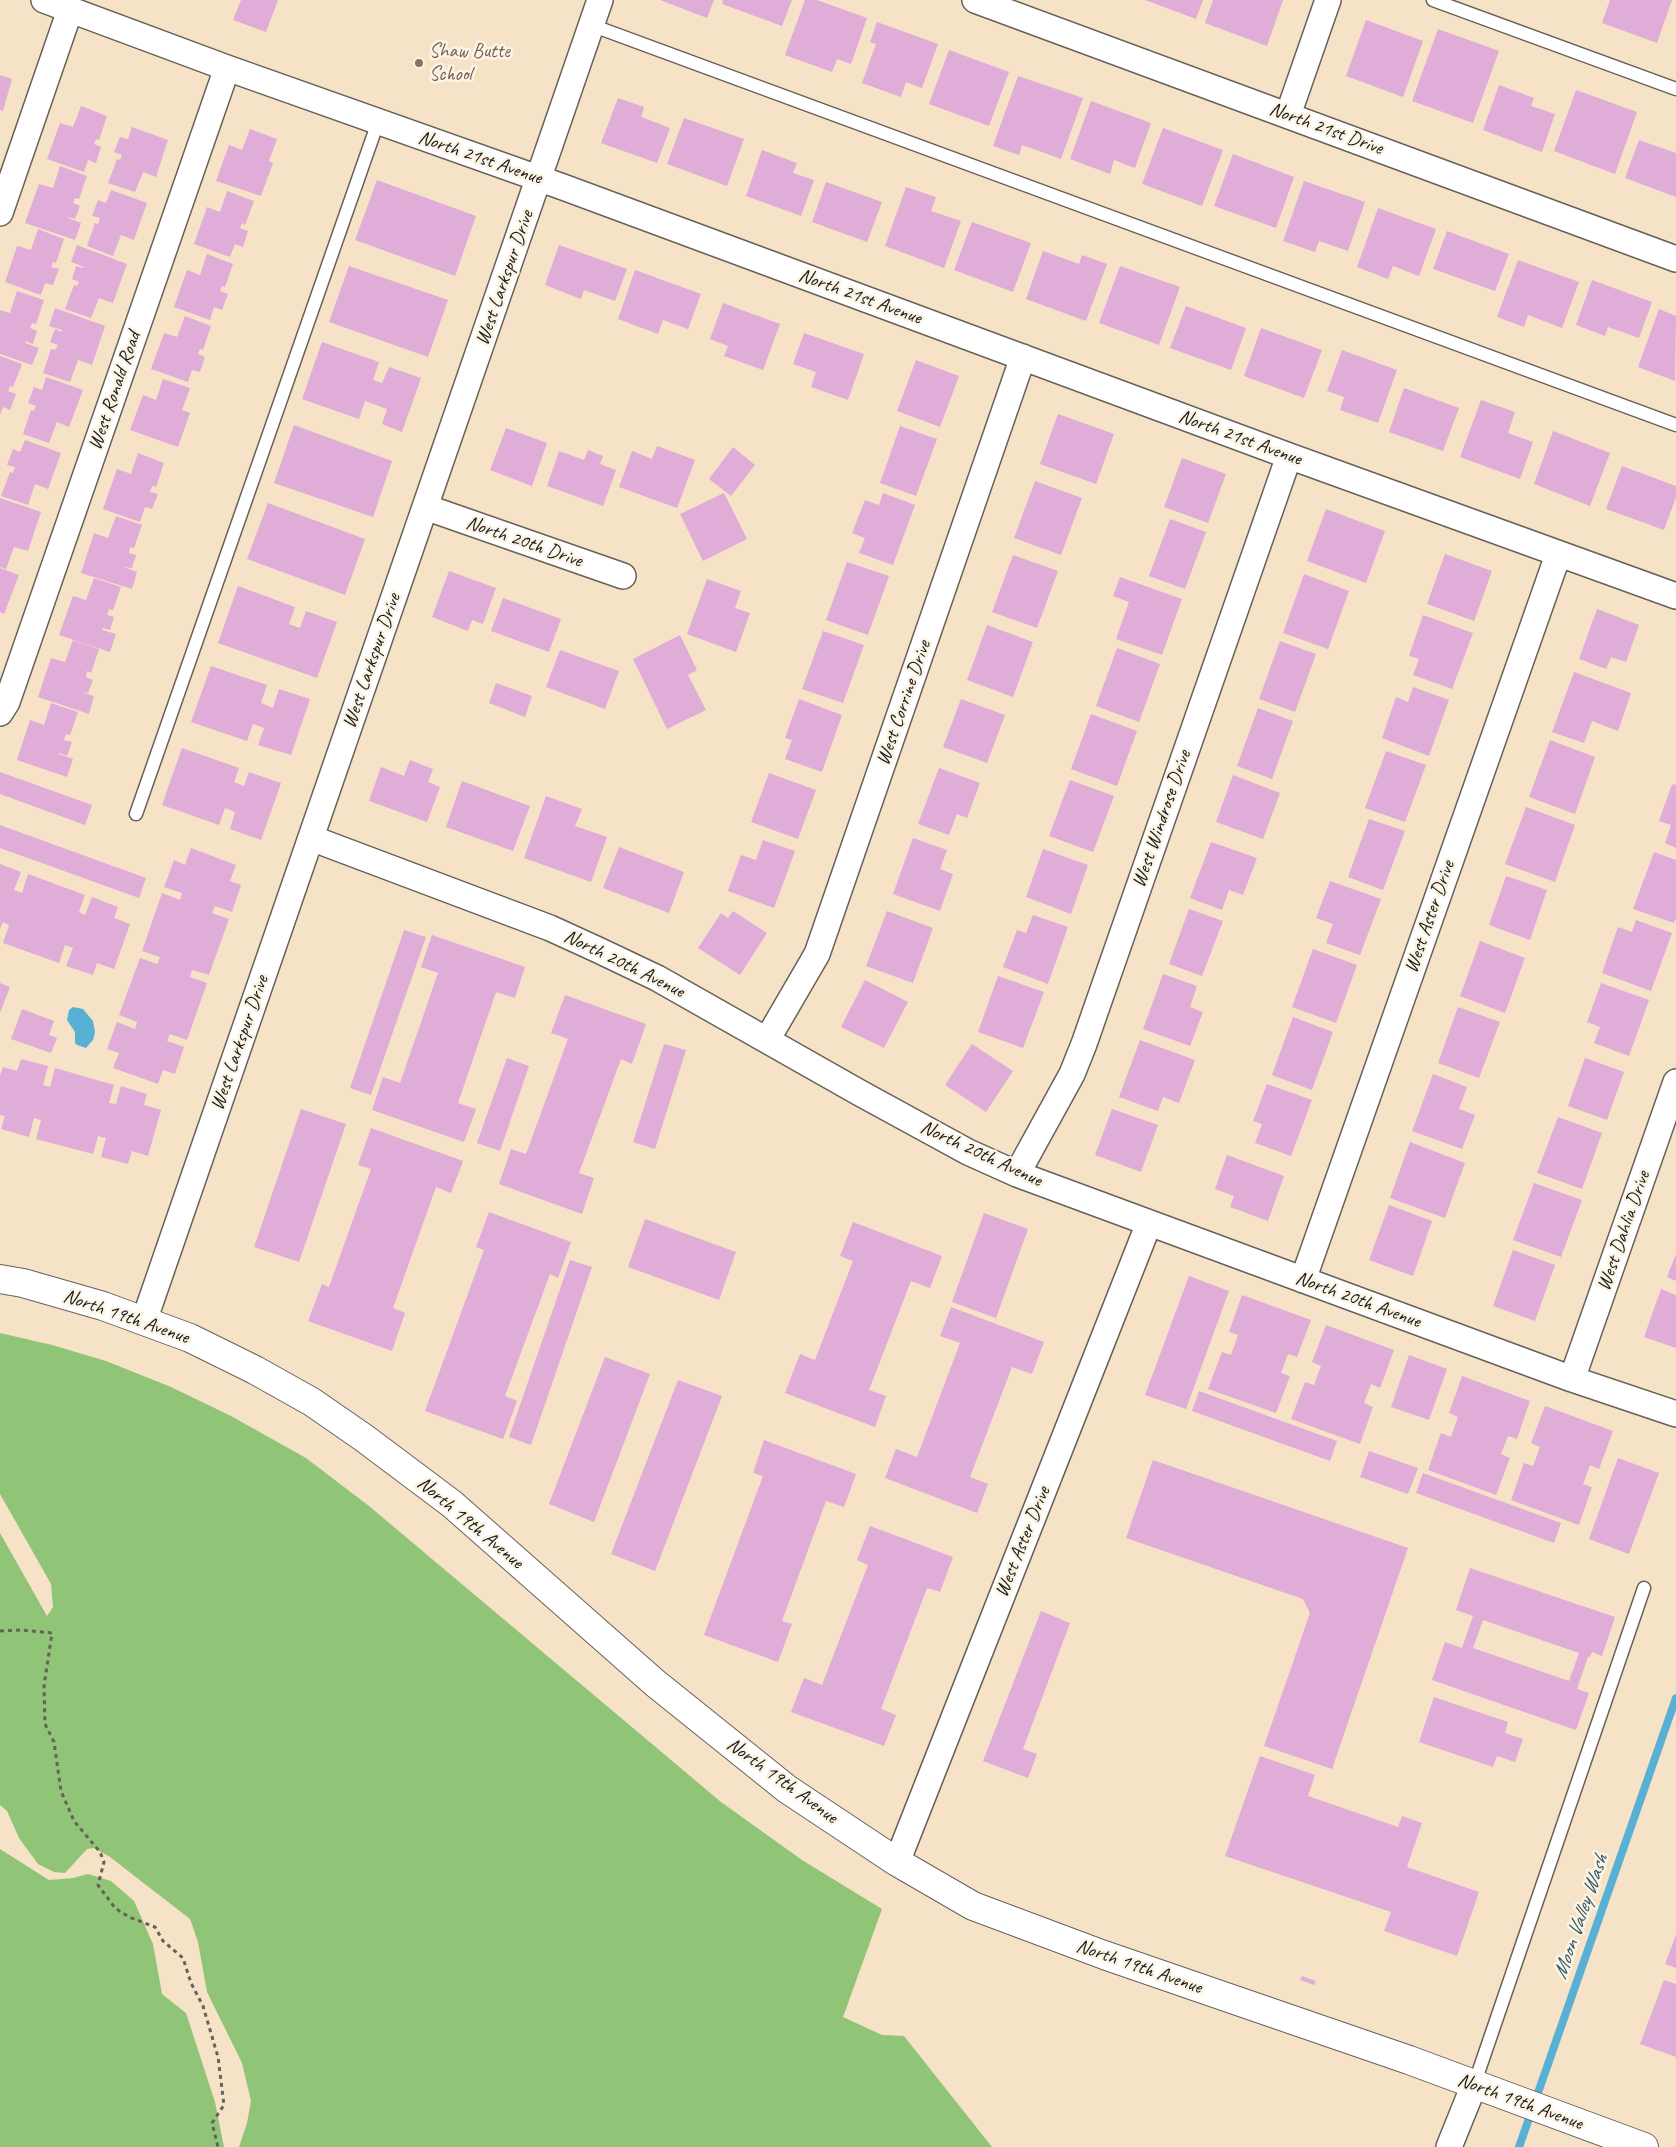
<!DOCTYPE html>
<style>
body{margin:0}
canvas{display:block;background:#f6e2c7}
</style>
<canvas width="1676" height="2147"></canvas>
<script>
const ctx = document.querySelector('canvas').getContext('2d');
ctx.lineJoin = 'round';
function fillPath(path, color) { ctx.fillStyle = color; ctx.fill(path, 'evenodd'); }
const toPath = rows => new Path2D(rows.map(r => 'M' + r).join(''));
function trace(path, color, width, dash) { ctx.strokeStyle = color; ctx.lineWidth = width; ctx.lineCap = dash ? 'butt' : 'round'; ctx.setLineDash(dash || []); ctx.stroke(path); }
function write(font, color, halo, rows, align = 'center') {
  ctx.font = font + ' Caveat,sans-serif'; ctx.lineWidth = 5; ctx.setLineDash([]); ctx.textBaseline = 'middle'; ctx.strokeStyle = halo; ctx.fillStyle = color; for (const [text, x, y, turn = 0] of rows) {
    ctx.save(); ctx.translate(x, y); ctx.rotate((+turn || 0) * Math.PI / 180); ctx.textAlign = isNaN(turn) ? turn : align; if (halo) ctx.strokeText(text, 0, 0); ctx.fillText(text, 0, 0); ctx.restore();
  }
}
const green = toPath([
 [0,1333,52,1345,106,1361,171,1387,231,1416,306,1458,369,1506,721,1802,802,1860,882,1909,843,2017,882,2035,904,2036,992,2147,239,2147,247,2123,251,2101,242,2063,207,1992,198,1942,190,1919,110,1857,94,1848,87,1849,65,1873,54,1872,38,1864,19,1838,7,1811,0,1805,0,1533,47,1616,53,1607,51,1584,0,1494],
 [0,1849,49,1880,73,1878,88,1874,111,1881,134,1901,153,1944,162,1994,186,2013,215,2102,224,2147,0,2147]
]);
const water = toPath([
 [73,1007,83,1009,93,1021,95,1032,93,1040,86,1048,77,1045,75,1043,75,1032,67,1020,69,1010]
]);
const stream = toPath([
 [1519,2147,1676,1698]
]);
const building = toPath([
 [241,0,278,0,266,32,233,20],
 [660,0,714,0,707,18],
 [723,0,792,0,782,26,722,4],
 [805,0,817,0,867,18,851,64,837,59,832,72,785,55],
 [1145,0,1203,0,1196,19],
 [1213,0,1283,0,1267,46,1205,23],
 [1610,0,1672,0,1657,43,1602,23],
 [1366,20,1423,41,1403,97,1346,76],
 [877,22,938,44,922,88,906,82,901,97,862,83,876,44,870,42],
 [1438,29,1499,51,1473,123,1412,101],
 [949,50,1009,72,989,126,929,104],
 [0,75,12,79,3,111,0,110],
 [1018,76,1083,98,1061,159,1022,145,1019,155,993,146],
 [1499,85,1534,98,1531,106,1555,114,1542,152,1483,130],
 [1576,90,1637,112,1615,174,1554,151],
 [618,98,644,107,641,117,670,128,657,163,601,143],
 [1091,101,1151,123,1135,168,1114,160,1110,174,1070,159],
 [81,106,107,116,99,140,96,139,94,144,101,147,96,163,88,160,84,172,47,159,60,123,73,127],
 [684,118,744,139,727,186,667,164],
 [132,127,168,140,156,177,143,172,135,192,108,183,117,159,120,160,122,155,114,152,120,137,128,139],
 [1163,128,1223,150,1202,206,1142,184],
 [250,129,277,139,269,161,273,163,261,196,216,181,229,145,242,150],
 [1639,140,1676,153,1676,197,1625,178],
 [762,150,797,163,793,173,814,180,801,216,746,196],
 [1233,154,1294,177,1276,228,1214,206],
 [60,166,87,176,79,199,75,198,73,203,80,206,75,219,68,217,68,218,81,223,75,240,25,223,39,184,53,188],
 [377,180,476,216,455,276,355,240],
 [1304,181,1365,202,1348,251,1319,241,1315,252,1283,241],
 [826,182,882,202,867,242,812,222],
 [906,187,936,197,931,211,961,221,944,268,885,246],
 [111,190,147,203,134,240,121,235,113,256,87,246,95,223,98,224,100,218,92,216,98,200,106,203],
 [227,191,254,201,245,225,242,223,240,228,248,231,243,247,235,244,230,257,194,244,207,207,220,212],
 [1378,208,1436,229,1419,276,1393,266,1388,279,1357,267],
 [972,222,1031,243,1013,292,954,270],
 [38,229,64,239,56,263,53,262,51,267,59,269,53,285,45,283,41,295,5,282,17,246,31,250],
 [1447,231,1509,254,1495,291,1433,269],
 [77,245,127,264,113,303,99,298,91,318,65,309,74,285,77,286,79,282,72,279,76,266,83,268,84,267,71,262],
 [559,245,627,269,615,301,584,290,581,299,545,285],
 [1043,251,1079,264,1082,255,1107,264,1086,321,1026,299],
 [207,254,233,264,225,287,222,286,220,291,228,294,222,310,214,307,210,320,174,307,187,270,200,275],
 [1518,260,1579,282,1562,328,1528,315,1524,327,1497,317],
 [349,266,448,300,428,357,329,322],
 [1120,266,1180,287,1159,345,1099,323],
 [635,270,701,294,688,329,663,320,658,334,618,319],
 [1592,280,1652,302,1639,338,1608,327,1605,336,1576,325],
 [17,291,44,300,36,324,32,323,30,328,37,331,33,344,25,341,25,343,39,348,32,365,0,354,0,310,10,313],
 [723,303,780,324,763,370,724,356,728,346,710,339],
 [1186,306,1246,328,1231,370,1170,348],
 [55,308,105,326,92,365,78,360,70,382,43,373,51,349,55,350,58,345,50,342,55,329,62,332,62,330,49,326],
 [1659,309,1676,316,1675,381,1638,367],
 [185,316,211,326,203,350,200,349,198,354,205,357,200,372,192,370,188,382,151,369,164,333,177,337],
 [1261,328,1322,350,1304,398,1244,376],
 [804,333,864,354,848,400,811,387,816,372,793,364],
 [322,342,379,362,373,380,382,383,389,367,421,378,402,432,382,424,387,409,365,401,359,419,302,399],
 [1342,350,1397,370,1378,423,1340,410,1344,397,1327,391],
 [0,356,22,364,13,387,10,386,8,391,16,394,10,410,3,407,0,415],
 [916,360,959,376,940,427,897,411],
 [46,377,83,390,69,427,57,422,49,443,23,434,31,410,34,411,36,406,28,403,34,387,42,390],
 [163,379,190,388,182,410,190,413,178,447,130,430,143,395,156,400],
 [1404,388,1459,408,1443,451,1389,432],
 [1481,400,1515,412,1508,433,1533,442,1520,479,1460,457],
 [1058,414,1114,434,1096,484,1040,464],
 [294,425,392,461,373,517,274,483],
 [900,426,937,439,916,496,880,483],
 [506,428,547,443,532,486,490,470],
 [1553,431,1610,453,1590,506,1534,484],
 [25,440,61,453,48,489,35,484,28,505,1,496,10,472,13,473,15,467,7,465,13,449,20,452],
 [657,446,695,460,677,508,619,487,632,451,652,459],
 [733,447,755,465,731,496,709,479],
 [588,450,603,456,600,464,616,470,603,506,547,486,559,451,584,460],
 [138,453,164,463,156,487,152,486,150,492,158,494,152,509,145,507,140,522,103,509,117,469,131,474],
 [1182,458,1226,474,1208,523,1164,507],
 [1622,466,1676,486,1676,497,1664,530,1606,509],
 [1035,481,1082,498,1061,555,1014,538],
 [724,493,747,539,703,561,680,514],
 [883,493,915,505,893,565,859,553,865,538,852,533,865,500,879,505],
 [0,498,41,512,28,551,14,547,6,569,0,567],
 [268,503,365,539,345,595,247,559],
 [1326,509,1385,531,1366,583,1307,561],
 [116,516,142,525,134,548,130,547,129,553,136,555,132,568,124,567,137,572,132,589,81,573,94,533,108,538],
 [1170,519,1206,532,1185,589,1149,576],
 [1445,554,1492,571,1474,621,1427,604],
 [1013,555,1058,571,1037,628,992,612],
 [847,562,889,576,868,635,826,620],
 [0,568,19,575,4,614,0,612],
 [449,571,496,588,483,624,472,620,468,631,432,617],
 [1304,574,1349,591,1328,649,1283,633],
 [1120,577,1182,599,1162,655,1116,639,1129,602,1113,596],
 [94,578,121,587,113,610,109,609,107,615,114,617,110,630,103,628,102,630,116,634,110,652,59,635,73,596,86,600],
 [707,579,741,591,735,608,750,613,736,652,687,634],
 [238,586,295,607,289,624,300,628,306,611,337,622,317,678,218,643],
 [503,598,561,619,549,652,491,631],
 [1597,609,1639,625,1626,662,1611,657,1606,669,1579,659],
 [1423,615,1473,633,1452,689,1413,675,1419,659,1409,656],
 [987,625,1033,642,1013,697,967,680],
 [823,631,864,645,843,703,802,689],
 [680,635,697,670,688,675,706,710,667,729,633,659],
 [73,640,99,649,91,673,87,671,86,677,93,680,88,693,81,692,94,696,89,714,38,697,51,658,65,662],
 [1280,641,1316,654,1295,712,1259,699],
 [1117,648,1160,664,1139,722,1096,706],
 [560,650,619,671,605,709,546,687],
 [211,666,267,685,261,703,273,708,279,689,310,699,291,755,258,745,264,728,253,724,247,741,191,722],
 [1574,672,1631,693,1618,731,1592,721,1584,743,1552,732],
 [496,683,532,696,525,717,489,703],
 [1413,687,1449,700,1429,756,1382,738,1396,697,1408,702],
 [799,699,842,715,822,772,785,759,792,740,785,738],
 [961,699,1005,715,987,763,943,747],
 [51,703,78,712,70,735,66,734,64,740,72,742,67,756,60,753,59,754,73,759,67,777,17,760,30,720,44,725],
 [1258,708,1293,721,1272,779,1237,766],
 [1091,714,1137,731,1117,786,1071,769],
 [1550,740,1595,757,1575,814,1529,797],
 [182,748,239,768,234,782,244,786,249,772,281,783,261,840,230,829,235,812,225,808,219,825,162,805],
 [1386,751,1426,765,1405,822,1365,808],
 [410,760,433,769,428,782,440,787,427,822,369,801,381,767,404,776],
 [939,768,980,783,967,818,957,814,949,835,918,824],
 [0,772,92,805,85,825,0,794],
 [769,773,816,790,798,839,751,822],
 [1233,775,1280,793,1263,839,1216,822],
 [1070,780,1114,796,1093,852,1049,836],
 [462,781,530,806,513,851,446,827],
 [1672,784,1676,785,1676,848,1665,843,1671,825,1659,821],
 [546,796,582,809,575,826,607,837,591,882,524,858],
 [1526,807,1575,825,1555,882,1505,864],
 [1369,819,1405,831,1383,890,1348,877],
 [0,825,146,878,139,898,0,848],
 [913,838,947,850,940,869,953,874,940,911,893,894],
 [763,840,795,851,774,908,728,891,741,855,756,860],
 [1211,842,1257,858,1243,895,1229,890,1222,910,1190,898],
 [619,847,684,872,669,913,603,888],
 [191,848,236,865,230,881,241,885,232,912,215,906,212,913,229,919,209,975,192,970,190,977,207,983,187,1040,170,1034,167,1041,184,1047,175,1074,163,1070,158,1084,113,1068,119,1053,107,1049,117,1022,135,1029,137,1022,119,1015,140,958,157,964,160,957,142,951,162,893,180,900,182,893,164,887,174,860,185,865],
 [1043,849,1088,865,1071,914,1026,897],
 [1654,852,1676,860,1676,918,1674,923,1633,909],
 [0,864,21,872,14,890,22,893,28,874,85,895,79,912,85,915,92,897,118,907,114,918,130,924,114,969,97,963,93,975,66,966,73,948,65,945,59,963,3,943,9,925,3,922,0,929],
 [1506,876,1547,890,1530,940,1489,925],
 [1330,881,1381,899,1360,955,1326,943,1333,924,1316,918],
 [1189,909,1223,921,1202,976,1169,964],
 [733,911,767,933,740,975,698,948,721,913,728,918],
 [887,911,933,928,913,983,866,966],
 [1033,915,1068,927,1048,984,1003,967,1017,930,1026,933],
 [1636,920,1672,933,1651,991,1602,973,1618,927,1632,932],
 [404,930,426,937,371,1095,350,1088],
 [432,935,525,967,515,998,496,992,458,1103,476,1109,464,1142,372,1110,383,1077,400,1083,438,973,421,967],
 [1480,941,1525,958,1505,1013,1460,996],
 [1313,949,1357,965,1336,1023,1292,1007],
 [1163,974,1197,986,1190,1007,1203,1012,1190,1046,1143,1029],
 [998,976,1044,992,1023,1048,978,1032],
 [865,980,908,1002,884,1048,841,1027],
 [0,983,10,987,0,1013],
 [1601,983,1649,1000,1629,1056,1594,1043,1600,1027,1587,1022],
 [565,995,646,1024,632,1064,621,1059,579,1173,594,1178,582,1214,499,1184,511,1149,526,1154,568,1039,551,1033],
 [1458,1007,1500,1022,1479,1078,1438,1063],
 [22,1009,54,1021,49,1035,57,1038,51,1053,11,1039],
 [1293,1017,1333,1032,1312,1090,1272,1075],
 [1140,1040,1195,1060,1179,1103,1163,1097,1158,1111,1119,1097],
 [664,1044,686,1050,655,1149,633,1142],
 [972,1044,1013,1071,986,1112,945,1085],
 [507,1058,529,1066,500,1151,477,1143],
 [1585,1058,1624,1072,1607,1120,1568,1106],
 [21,1059,48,1066,43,1085,50,1087,55,1068,114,1085,109,1103,116,1104,121,1086,147,1094,144,1105,161,1110,148,1156,132,1151,128,1164,101,1157,106,1138,98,1136,93,1154,36,1139,41,1120,34,1118,29,1137,1,1129,5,1116,0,1115,0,1076,3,1067,17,1071],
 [1433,1074,1467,1087,1459,1109,1475,1115,1462,1149,1412,1131],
 [1267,1084,1312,1100,1291,1156,1255,1143,1262,1124,1253,1121],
 [301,1109,346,1124,299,1262,254,1247],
 [1112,1109,1158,1125,1141,1172,1095,1155],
 [1558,1117,1602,1133,1582,1189,1537,1173],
 [371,1128,463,1161,451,1193,436,1187,393,1308,405,1313,392,1351,308,1321,322,1284,329,1287,371,1169,358,1165],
 [1410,1142,1465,1163,1445,1218,1390,1198],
 [1227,1155,1284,1176,1268,1221,1230,1207,1234,1196,1215,1189],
 [1534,1183,1582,1200,1561,1257,1513,1240],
 [1389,1205,1432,1221,1413,1276,1369,1260],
 [489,1212,571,1242,558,1278,550,1274,505,1396,517,1401,503,1439,425,1411,484,1250,476,1247],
 [984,1213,1028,1229,996,1318,952,1302],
 [645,1219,736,1252,719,1300,628,1267],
 [853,1222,942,1256,930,1288,911,1281,869,1390,886,1396,875,1427,785,1393,800,1354,815,1360,853,1261,840,1256],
 [1513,1250,1555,1265,1535,1321,1493,1306],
 [1676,1254,1676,1281,1667,1277],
 [570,1260,592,1267,531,1445,509,1437],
 [1189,1276,1229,1291,1186,1409,1145,1395],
 [1661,1289,1676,1295,1676,1348,1644,1337],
 [1242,1295,1311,1320,1297,1357,1288,1354,1281,1373,1290,1376,1276,1413,1208,1389,1222,1352,1231,1355,1238,1335,1229,1332],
 [951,1307,1044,1342,1032,1374,1012,1367,970,1477,988,1484,977,1513,885,1478,896,1449,917,1457,960,1343,940,1336],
 [1326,1325,1394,1350,1380,1388,1371,1384,1364,1403,1373,1407,1360,1444,1291,1419,1305,1382,1314,1385,1321,1366,1312,1362],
 [1409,1355,1447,1369,1429,1420,1391,1407],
 [605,1357,650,1374,594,1522,549,1504],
 [1462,1376,1530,1401,1517,1439,1508,1436,1501,1454,1510,1458,1496,1495,1428,1470,1441,1433,1451,1437,1458,1417,1449,1413],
 [678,1380,722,1396,655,1571,611,1554],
 [1199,1391,1337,1441,1330,1461,1192,1411],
 [1545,1406,1613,1431,1599,1469,1590,1465,1583,1484,1592,1487,1579,1525,1511,1500,1524,1463,1533,1466,1540,1447,1531,1443],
 [764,1440,856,1474,844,1507,826,1501,782,1621,792,1624,778,1662,704,1635,763,1476,753,1473],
 [1369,1451,1418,1468,1408,1494,1360,1477],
 [1618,1458,1659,1473,1629,1554,1589,1539],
 [1153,1460,1408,1548,1332,1769,1264,1746,1310,1613,1303,1599,1126,1538],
 [1423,1473,1561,1523,1554,1543,1416,1493],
 [870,1526,953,1557,940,1592,927,1588,881,1709,896,1715,884,1746,791,1712,804,1678,822,1685,868,1565,857,1560],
 [1470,1568,1615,1617,1602,1656,1592,1652,1590,1657,1588,1657,1577,1689,1589,1693,1576,1730,1432,1680,1445,1642,1462,1648,1473,1616,1456,1610],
 [1483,1620,1579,1653,1569,1681,1473,1648],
 [1041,1611,1070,1623,1023,1749,1037,1754,1028,1778,983,1761],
 [1434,1697,1508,1722,1505,1733,1523,1739,1515,1762,1497,1756,1493,1767,1419,1742],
 [1260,1756,1315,1775,1308,1796,1398,1827,1402,1816,1422,1823,1407,1867,1479,1892,1457,1956,1384,1931,1391,1912,1225,1856],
 [1676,1935,1676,1968,1665,1964],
 [1302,1976,1316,1981,1314,1985,1300,1980],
 [1664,1980,1676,1984,1676,2057,1640,2044]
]);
const path = toPath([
 [0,1631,21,1630,52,1633,44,1686,45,1724,54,1742,61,1791,74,1821,100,1852,104,1862,98,1885,115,1908,129,1917,155,1927,163,1941,183,1958,191,1983,203,2006,218,2057,224,2105,212,2123,218,2147]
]);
const service = toPath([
 [1433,0,1676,89],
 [591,25,1676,425],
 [136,814,378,122],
 [1474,2085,1644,1588]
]);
const minor = toPath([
 [44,0,227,68,563,187,1289,456,1676,596],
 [975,0,1676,259],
 [1288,115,1328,0],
 [0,213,70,10],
 [425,507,623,576],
 [0,713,7,702,227,68],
 [311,838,550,928,596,949,657,978,860,1093,968,1152,1017,1174,1572,1379,1676,1414],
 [767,1040,817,954,1023,357],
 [1017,1174,1072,1074,1084,1044,1289,456],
 [1303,1280,1558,555],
 [144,1321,600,0],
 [1572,1379,1676,1082],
 [897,1862,1149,1223],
 [1449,2147,1474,2085]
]);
const primary = toPath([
 [0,1279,23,1283,103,1306,190,1338,255,1370,312,1402,364,1438,452,1504,655,1683,787,1789,897,1862,973,1906,1104,1955,1409,2060,1644,2147]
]);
const markers = [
 [419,63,5,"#8d6e63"]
];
const educationNames = [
 ["Shaw Butte",429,52],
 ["School",429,75]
];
const streetNames = [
 ["North 21st Drive",1326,129,20],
 ["North 21st Avenue",480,158,19],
 ["West Larkspur Drive",505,278,-71],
 ["North 21st Avenue",860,297,20],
 ["West Ronald Road",115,391,-71],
 ["North 21st Avenue",1240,438,20],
 ["North 20th Drive",524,542,19],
 ["West Larkspur Drive",372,661,-71],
 ["West Corrine Drive",904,703,-71],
 ["West Windrose Drive",1162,819,-71],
 ["West Aster Drive",1430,917,-71],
 ["North 20th Avenue",624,964,26],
 ["West Larkspur Drive",240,1043,-71],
 ["North 20th Avenue",981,1154,25],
 ["West Dahlia Drive",1624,1231,-71],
 ["North 20th Avenue",1358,1300,20],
 ["North 19th Avenue",126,1317,19],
 ["North 19th Avenue",470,1523,40],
 ["West Aster Drive",1023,1542,-68],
 ["North 19th Avenue",782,1781,36],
 ["North 19th Avenue",1139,1967,19],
 ["North 19th Avenue",1520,2102,20]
];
const waterNames = [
 ["Moon Valley Wash",1581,1917,-71]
];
fillPath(green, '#90c577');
fillPath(water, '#58b1d5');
trace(stream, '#58b1d5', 8);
fillPath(building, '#e0acd8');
trace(service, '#686158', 15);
trace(minor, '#686158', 28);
trace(primary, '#686158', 30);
trace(path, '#686158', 3, [4, 4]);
trace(service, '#fff', 12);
trace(minor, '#fff', 25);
trace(primary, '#fff', 28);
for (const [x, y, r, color] of markers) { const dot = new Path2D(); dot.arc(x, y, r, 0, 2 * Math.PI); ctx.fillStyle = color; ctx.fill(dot); trace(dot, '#fcf5e5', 2); }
write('20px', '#785e54', '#fcf5e5', educationNames, 'left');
write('20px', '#1c1c1c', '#fcf5e5', streetNames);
write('italic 21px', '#345866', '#fcf5e5', waterNames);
</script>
